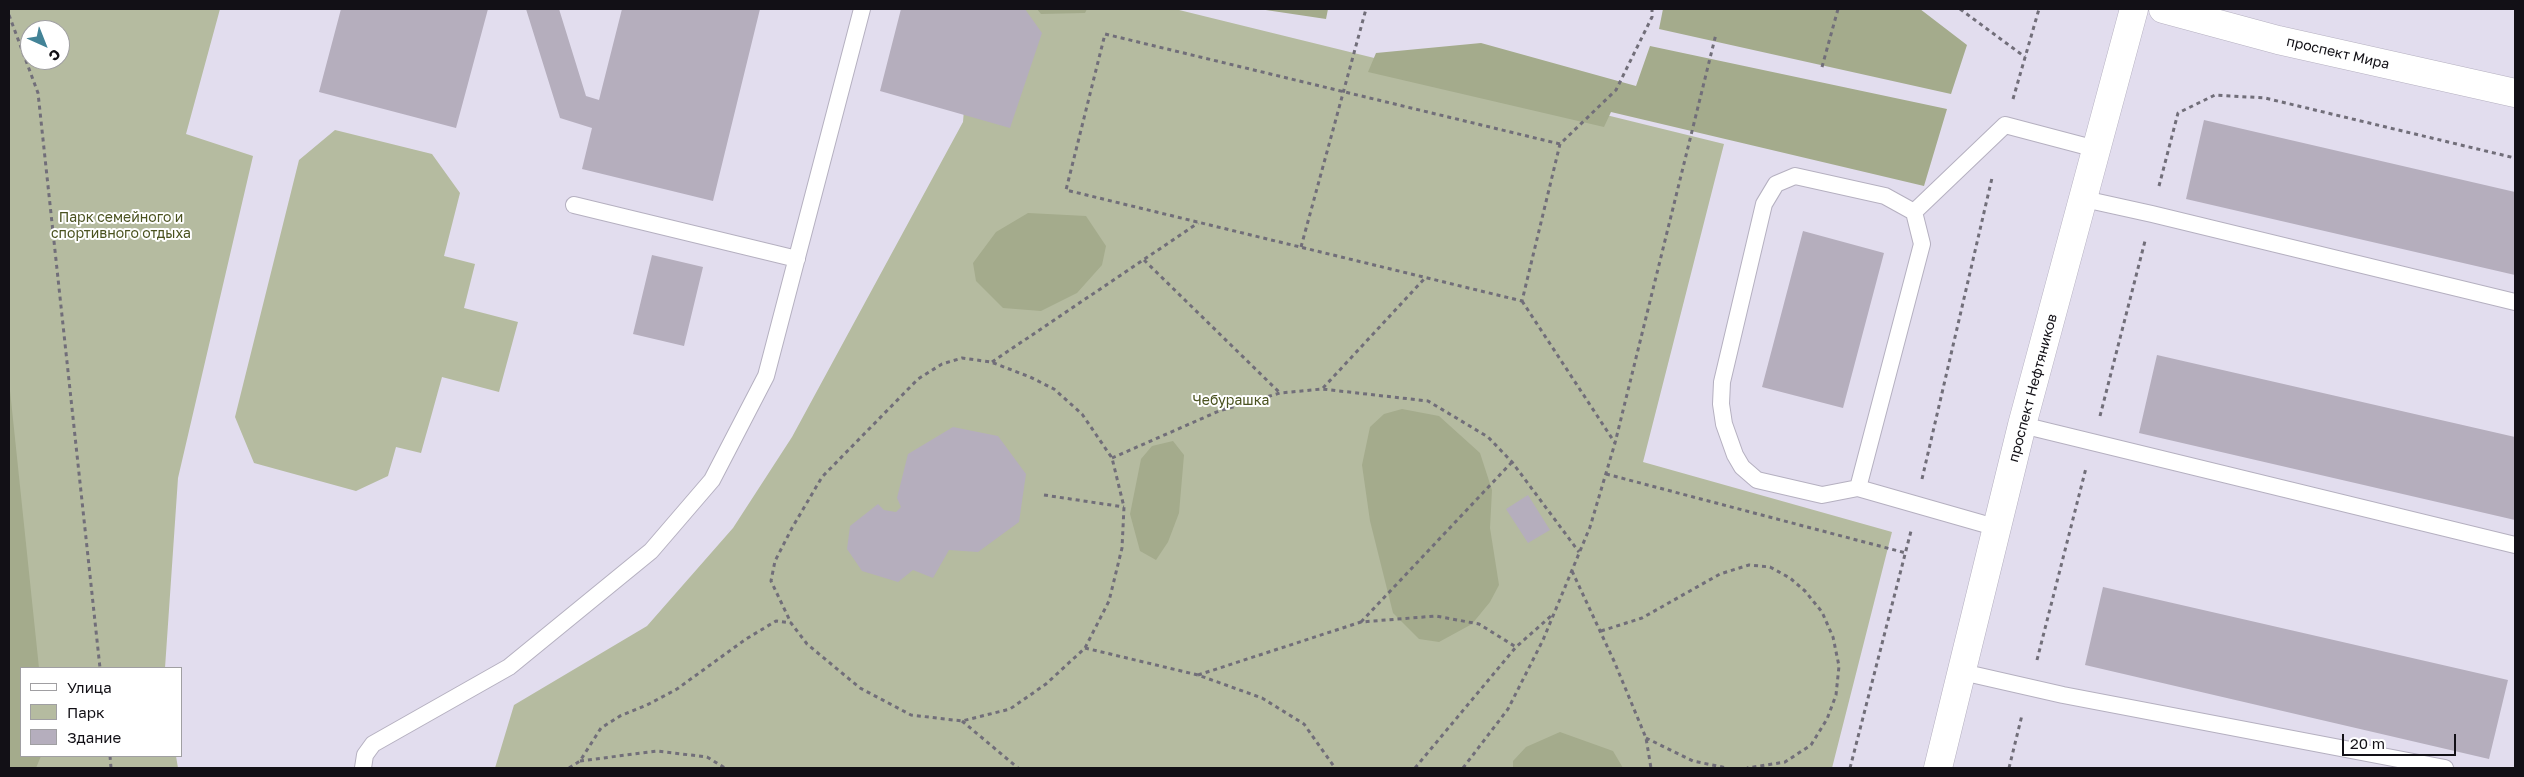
<!DOCTYPE html>
<meta charset="utf-8">
<style>
body{margin:0}
#map{position:relative;width:2524px;height:777px;overflow:hidden;background:#e2ddee;font-family:"Golos Text",sans-serif}
canvas{display:block}
.frame{position:absolute;inset:0;border:10px solid #121016;pointer-events:none}
.legend{position:absolute;left:20px;top:667px;width:162px;height:90px;box-sizing:border-box;background:#fff;border:1px solid #a09fa2;margin:0;padding:6px 9px;list-style:none;font-size:15px;color:#121016}
.legend li{display:flex;align-items:center;gap:10px;height:25px}
.legend b{width:25px;border:1px solid #a09fa2}
.north{position:absolute;left:20px;top:20px;width:50px;height:50px;box-sizing:border-box;background:#fff;border:1px solid #a09fa2;border-radius:50%;rotate:136deg;font-size:14px;font-weight:700;line-height:20px;text-align:center;color:#121016}
.north::after{content:'';display:block;margin:auto;width:18px;height:22px;background:#438397;clip-path:polygon(50% 0,100% 100%,50% 72%,0 100%)}
.scale{position:absolute;left:2342px;top:734px;width:114px;height:22px;box-sizing:border-box;border:2px solid #121016;border-top:0;padding-left:6px;font-size:15px;line-height:18px;white-space:nowrap;color:#121016;-webkit-text-stroke:4px #fff;paint-order:stroke}
</style>
<div id="map">
<canvas width="2524" height="777"></canvas>
<div class="frame"></div>
<ul class="legend">
<li><b style="height:6px;background:#fff"></b>Улица</li>
<li><b style="height:14px;background:#b5bba0"></b>Парк</li>
<li><b style="height:14px;background:#b5aebd"></b>Здание</li>
</ul>
<div class="north">С</div>
<div class="scale">20 m</div>
</div>
<script>
const ctx = document.querySelector('canvas').getContext('2d');
ctx.lineJoin = 'round';
function fillPath(path, color) { ctx.fillStyle = color; ctx.fill(path, 'evenodd'); }
const toPath = rows => new Path2D(rows.map(r => 'M' + r).join(''));
function trace(path, color, width, dash) { ctx.strokeStyle = color; ctx.lineWidth = width; ctx.lineCap = dash ? 'butt' : 'round'; ctx.setLineDash(dash || []); ctx.stroke(path); }
function write(font, color, halo, rows, align = 'center') {
  ctx.font = font + ' "Golos Text",sans-serif'; ctx.lineWidth = 4; ctx.setLineDash([]); ctx.textBaseline = 'middle'; ctx.strokeStyle = halo; ctx.fillStyle = color; for (const [text, x, y, turn = 0] of rows) {
    ctx.save(); ctx.translate(x, y); ctx.rotate((+turn || 0) * Math.PI / 180); ctx.textAlign = isNaN(turn) ? turn : align; if (halo) ctx.strokeText(text, 0, 0); ctx.fillText(text, 0, 0); ctx.restore();
  }
}
const green = toPath([
 [9,9,220,9,186,134,253,156,178,478,165,668,21,668,21,756,176,756,178,768,9,768],
 [30,30,60,30,60,60,30,60],
 [972,9,1175,9,1724,144,1643,462,1892,532,1832,768,495,768,514,705,647,626,733,528,792,437,963,122],
 [335,130,432,154,460,193,444,256,475,264,464,308,518,322,499,392,442,377,421,453,396,447,388,476,356,491,254,463,235,417,299,160]
]);
const forest = toPath([
 [1037,9,1087,9,1085,13,1041,14],
 [1259,9,1328,9,1326,19],
 [1663,9,1920,9,1967,45,1951,94,1659,29],
 [1481,43,1636,86,1650,46,1947,109,1924,186,1611,112,1604,127,1368,72,1376,53],
 [1028,213,1086,216,1106,246,1102,265,1077,293,1041,311,1003,308,976,281,973,263,996,232],
 [9,381,39,668,21,668,21,756,41,756,36,768,9,768],
 [1402,409,1439,416,1480,453,1492,490,1490,528,1499,585,1490,602,1472,624,1439,642,1419,639,1393,613,1370,521,1362,465,1370,427,1384,414],
 [1173,441,1184,455,1179,513,1168,542,1156,560,1140,551,1130,514,1141,459,1152,446],
 [1560,732,1613,751,1623,768,1513,768,1513,761,1526,747]
]);
const building = toPath([
 [341,9,488,9,456,128,319,92],
 [526,9,559,9,586,96,599,100,622,9,760,9,713,201,582,169,592,128,560,118],
 [901,9,1025,9,1042,33,1010,128,880,91],
 [2204,120,2515,192,2515,275,2186,199],
 [1803,231,1884,253,1843,408,1762,387],
 [652,255,703,267,684,346,633,334],
 [2157,355,2515,437,2515,520,2139,433],
 [953,427,998,436,1026,474,1019,522,978,552,949,550,933,578,913,570,898,582,862,571,847,549,850,526,878,504,884,510,896,512,901,507,897,498,908,454],
 [1528,495,1550,530,1528,543,1506,509],
 [2103,587,2508,680,2489,759,2085,665]
]);
const path = toPath([
 [1960,9,2025,57],
 [9,15,38,93,100,668],
 [1822,67,1838,9],
 [2013,99,2039,9],
 [1560,144,1105,34,1066,190,1522,301,1560,144,1616,90,1652,17,1652,9],
 [2159,186,2178,113,2215,95,2265,98,2515,158],
 [1301,247,1366,9],
 [1144,260,1280,393],
 [1522,301,1615,443],
 [992,362,1198,223],
 [1323,388,1425,278],
 [2100,416,2145,241],
 [1112,458,1219,411,1280,393,1322,389,1428,401,1488,437,1512,462,1579,552],
 [1606,474,1906,553],
 [1922,479,1992,178],
 [1044,495,1124,507],
 [1572,571,1614,661,1646,738,1651,768],
 [1361,622,1512,462],
 [1601,631,1642,618,1720,574,1749,565,1770,567,1790,578,1805,591,1822,612,1833,637,1839,666,1836,695,1827,719,1811,745,1785,762,1747,768],
 [1085,648,1198,675,1262,698,1304,724,1335,768],
 [2037,660,2086,468],
 [1198,675,1361,622,1436,616,1479,624,1516,647],
 [962,721,1018,768],
 [1646,738,1693,761,1727,768],
 [110,756,111,768],
 [580,761,657,751,707,757,725,768],
 [569,768,580,761,601,728,620,716,647,705,677,689,746,639,776,621,791,623,807,644,860,688,911,715,962,721,1010,709,1046,684,1085,648,1109,601,1122,548,1124,507,1112,458,1082,414,1054,389,1030,377,991,362,962,358,942,364,918,379,822,477,792,528,775,561,771,581,791,623],
 [1415,768,1516,647,1551,616],
 [1463,768,1508,709,1543,640,1590,527,1615,443,1716,34],
 [1850,768,1911,531],
 [2009,768,2022,715]
]);
const lane = toPath([
 [2084,199,2152,214,2515,302],
 [574,205,797,259],
 [1914,212,2005,125,2096,149],
 [2022,425,2515,545],
 [1858,488,1922,244,1914,212,1885,196,1795,176,1776,184,1764,204,1722,382,1721,404,1724,424,1735,455,1742,467,1757,480,1822,495,1858,488,1998,528],
 [1962,672,2063,695,2445,768],
 [363,768,365,755,373,744,509,667,651,551,712,480,766,376,862,9]
]);
const secondary = toPath([
 [2163,9,2278,40,2515,93],
 [1938,768,2022,425,2134,9]
]);
const streetNames = [
 ["проспект Мира",2338,53,13],
 ["проспект Нефтяников",2033,388,-75]
];
const parkNames = [
 ["Парк семейного и",121,218],
 ["спортивного отдыха",121,234],
 ["Чебурашка",1231,401]
];
fillPath(green, '#b5bba0');
fillPath(forest, '#a4ab8c');
fillPath(building, '#b5aebd');
trace(lane, '#b5b0c0', 18);
trace(secondary, '#b5b0c0', 29);
trace(path, '#716e79', 3, [4, 4]);
trace(lane, '#fff', 16);
trace(secondary, '#fff', 28);
write('14px', '#121016', '#fff', streetNames);
write('14px', '#4a521f', '#fff', parkNames);
</script>
